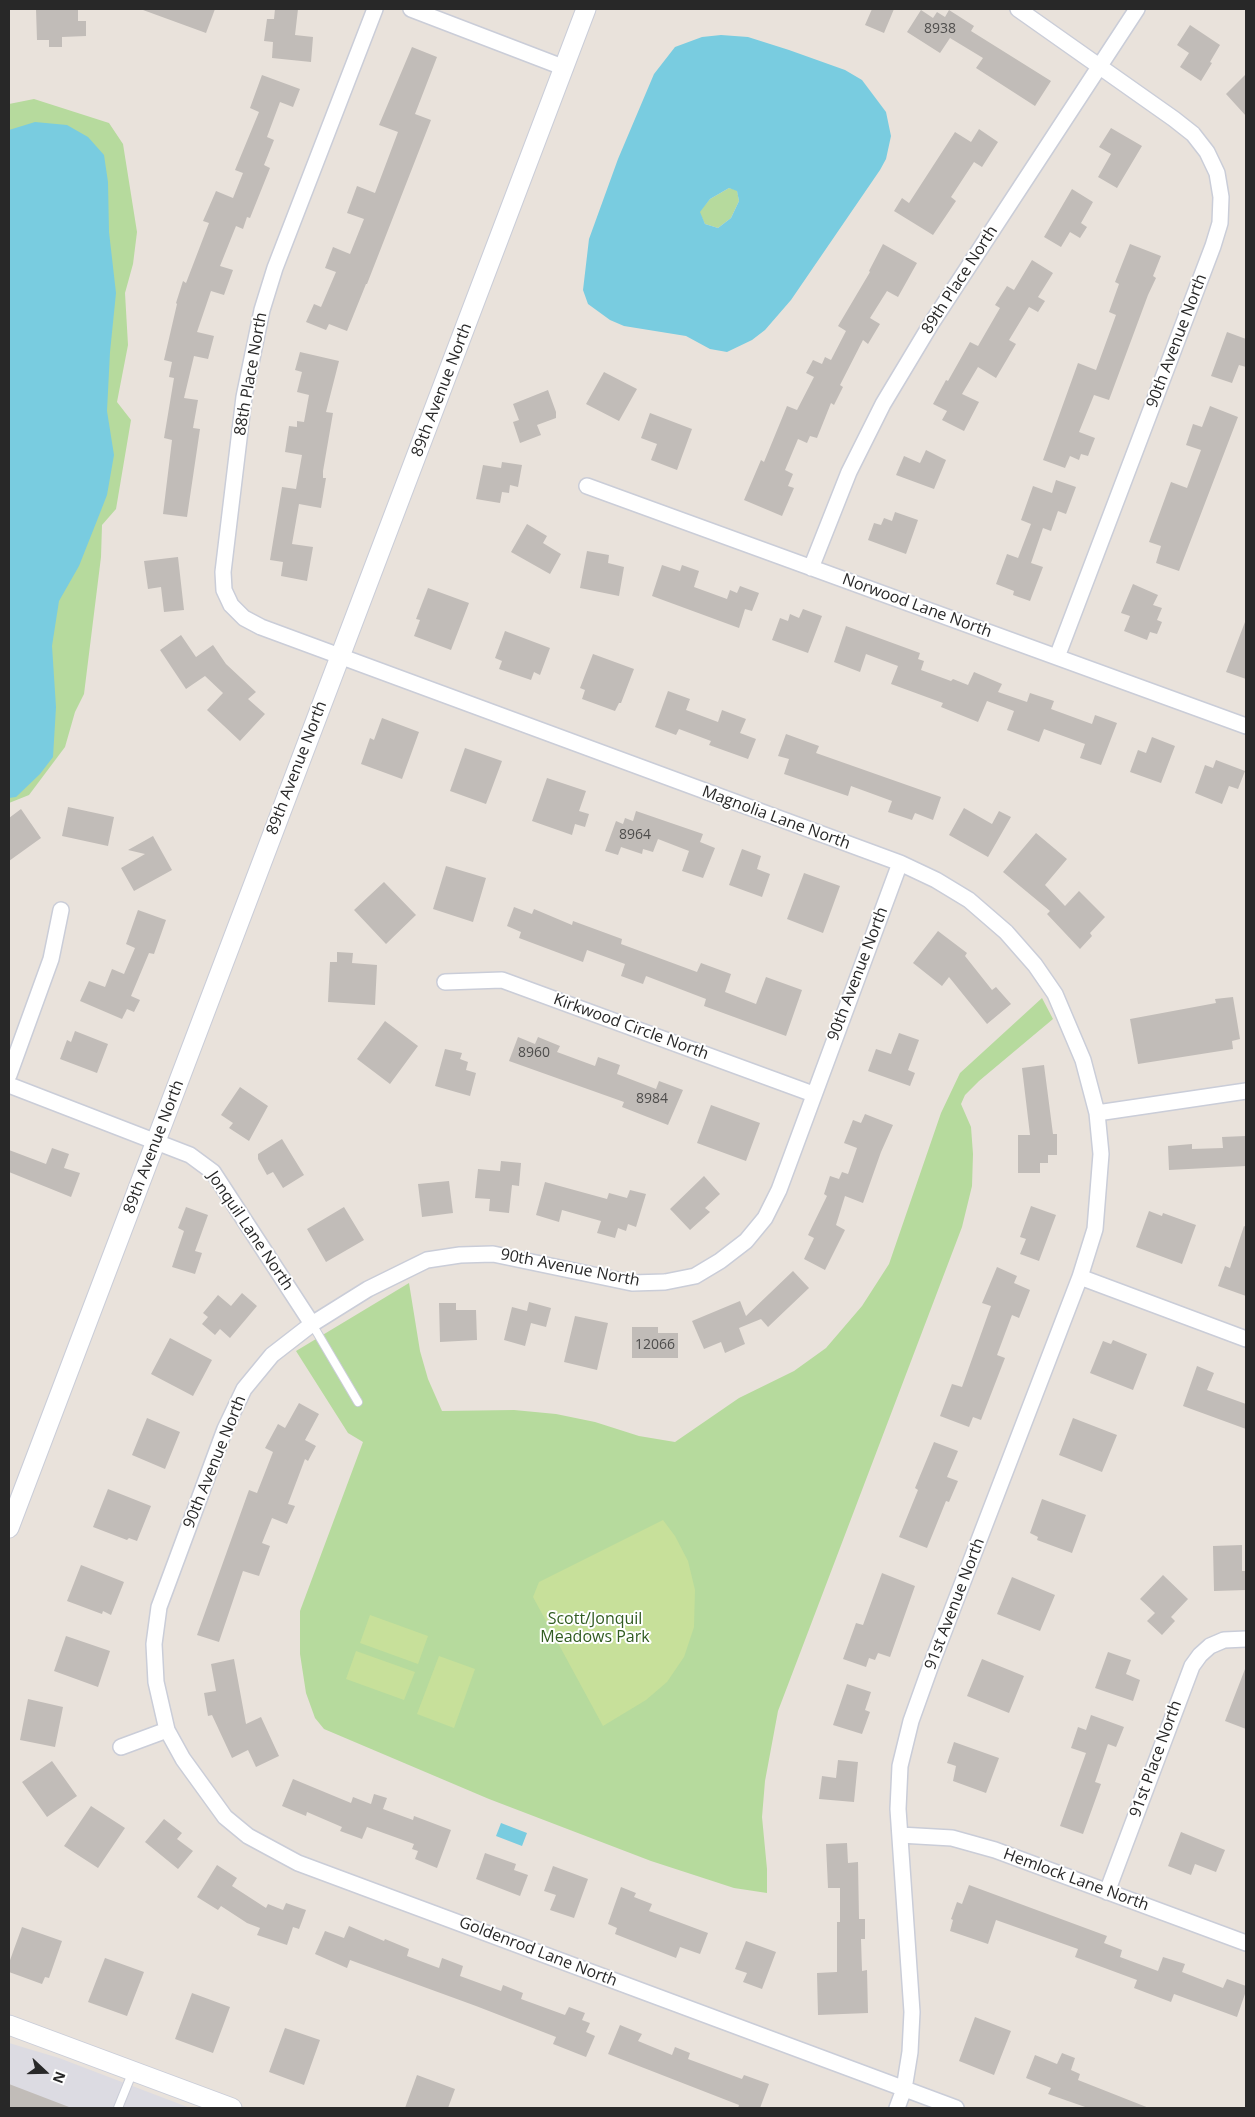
<!DOCTYPE html>
<style>
body{margin:0}
#map{position:relative;width:1255px;height:2117px;overflow:hidden;background:#e9e2db;font-family:"Open Sans",sans-serif}
canvas{display:block}
.frame{position:absolute;inset:0;border:10px solid #282828;pointer-events:none}
.north{position:absolute;left:20px;top:2047px;width:50px;height:50px;-webkit-text-stroke:4px #fff;paint-order:stroke;rotate:111deg;font-size:14px;font-weight:700;line-height:20px;text-align:center;color:#282828}
.north::after{content:'';display:block;margin:auto;width:18px;height:22px;background:#282828;clip-path:polygon(50% 0,100% 100%,50% 72%,0 100%)}
</style>
<div id="map">
<canvas width="1255" height="2117"></canvas>
<div class="frame"></div>
<div class="north">N</div>
</div>
<script>
const ctx = document.querySelector('canvas').getContext('2d');
ctx.lineJoin = 'round';
function fillPath(path, color) { ctx.fillStyle = color; ctx.fill(path, 'evenodd'); }
const toPath = rows => new Path2D(rows.map(r => 'M' + r).join(''));
function trace(path, color, width, dash) { ctx.strokeStyle = color; ctx.lineWidth = width; ctx.lineCap = dash ? 'butt' : 'round'; ctx.setLineDash(dash || []); ctx.stroke(path); }
function write(font, color, halo, rows, align = 'center') {
  ctx.font = font + ' "Open Sans",sans-serif'; ctx.lineWidth = 4; ctx.setLineDash([]); ctx.textBaseline = 'middle'; ctx.strokeStyle = halo; ctx.fillStyle = color; for (const [text, x, y, turn = 0] of rows) {
    ctx.save(); ctx.translate(x, y); ctx.rotate((+turn || 0) * Math.PI / 180); ctx.textAlign = isNaN(turn) ? turn : align; if (halo) ctx.strokeText(text, 0, 0); ctx.fillText(text, 0, 0); ctx.restore();
  }
}
const industrial = toPath([
 [9,2043,59,2058,190,2108,9,2108]
]);
const green = toPath([
 [34,99,109,123,123,144,137,232,133,264,125,293,128,345,117,402,131,420,116,509,102,525,101,557,84,694,75,712,65,747,29,795,9,803,9,104],
 [729,188,737,190,739,201,731,218,718,228,705,224,699,212,710,199],
 [1042,998,1053,1019,979,1081,965,1095,961,1104,971,1127,973,1154,972,1186,962,1227,778,1711,765,1781,762,1817,767,1869,767,1893,734,1888,651,1861,489,1799,324,1729,315,1718,306,1693,300,1654,300,1611,363,1442,348,1433,296,1351,409,1283,420,1351,428,1379,442,1411,514,1410,556,1414,595,1422,639,1436,675,1442,739,1398,794,1371,826,1348,862,1306,889,1264,941,1113,960,1073]
]);
const pitch = toPath([
 [663,1520,675,1536,688,1561,695,1590,694,1627,684,1657,667,1682,646,1700,603,1726,533,1597,539,1582],
 [370,1615,428,1636,418,1664,360,1643],
 [356,1651,415,1672,404,1700,346,1679],
 [439,1656,475,1669,454,1728,417,1714]
]);
const water = toPath([
 [721,35,748,37,789,50,845,70,862,80,886,112,891,136,886,159,880,170,791,300,765,330,752,340,727,352,710,349,686,336,624,326,610,320,588,304,583,290,589,239,618,159,654,74,675,47,702,37],
 [729,188,737,191,739,201,731,218,718,228,705,224,700,212,710,199],
 [35,122,67,125,88,137,104,155,108,182,109,232,116,293,110,352,107,411,114,455,107,495,98,518,79,566,59,601,52,646,56,707,53,757,40,774,16,797,9,798,9,130],
 [501,1823,527,1833,522,1846,496,1836]
]);
const building = toPath([
 [36,9,78,10,78,21,86,21,86,36,62,37,62,47,49,47,49,40,37,40],
 [144,9,215,9,206,33,143,10],
 [275,9,298,9,295,35,313,37,311,62,272,58,273,42,264,41,267,19,274,19],
 [872,9,894,9,884,33,865,25],
 [921,10,933,18,937,12,945,17,949,10,974,26,971,31,1051,81,1035,106,976,68,983,58,950,38,940,53,907,32],
 [1190,25,1220,45,1210,62,1212,63,1201,81,1180,67,1189,53,1177,45],
 [412,47,437,57,415,114,431,120,367,284,366,284,347,331,329,324,326,330,306,322,314,304,321,307,336,272,325,268,333,247,350,254,364,219,347,213,357,186,375,193,398,132,379,125],
 [1246,74,1246,116,1226,94],
 [262,75,300,89,293,107,280,102,267,137,274,140,264,165,270,168,250,218,247,217,243,229,236,226,220,266,233,270,224,295,211,291,197,332,214,336,208,359,194,356,184,398,198,400,193,428,200,429,187,517,163,514,172,440,164,438,174,378,169,377,172,362,164,360,177,304,176,303,183,281,186,283,209,223,203,221,216,191,233,198,243,173,235,170,259,112,250,108],
 [1111,128,1142,146,1117,188,1098,177,1111,154,1099,147],
 [979,129,998,142,982,167,974,162,951,197,956,201,933,235,894,211,902,198,909,203,955,132,971,142],
 [1072,189,1093,202,1081,223,1087,227,1080,238,1070,232,1061,247,1044,237],
 [883,244,917,263,898,297,887,291,870,318,880,324,868,344,863,340,840,385,843,387,834,405,831,403,817,438,810,436,807,443,798,439,785,470,793,474,788,486,794,488,782,516,744,500,761,460,764,462,787,406,797,410,814,377,806,373,813,360,822,364,825,357,831,360,846,331,838,326,870,272,869,271],
 [1130,244,1161,256,1153,276,1156,278,1148,295,1109,400,1094,395,1079,432,1095,438,1088,456,1081,454,1079,460,1070,456,1065,468,1043,460,1078,363,1096,370,1116,315,1109,312,1119,284,1115,282],
 [1032,260,1053,273,1038,297,1045,301,1038,312,1029,307,1009,340,1016,344,996,378,978,367,962,394,979,402,964,431,942,420,947,411,933,404,946,380,948,381,970,342,978,346,1000,308,995,305,1007,286,1014,290],
 [1227,332,1246,339,1246,367,1239,365,1232,383,1211,376],
 [300,352,339,361,326,412,333,413,323,471,323,478,326,478,321,508,299,504,292,544,313,547,307,581,281,576,283,562,270,560,282,487,296,489,302,455,285,452,289,426,297,427,297,421,304,422,309,395,297,392,302,372,295,370],
 [604,372,637,389,619,421,586,404],
 [548,390,556,412,556,418,537,425,541,435,520,443,513,422,519,420,513,404],
 [1210,406,1238,417,1179,571,1156,563,1161,546,1149,542,1171,482,1187,488,1201,450,1186,445,1193,424,1202,427],
 [650,413,692,429,677,470,651,460,657,444,641,438],
 [926,450,946,460,934,489,896,475,904,456,920,463],
 [502,462,522,465,518,487,510,485,509,493,502,492,500,503,476,499,483,465,501,468],
 [1056,480,1076,487,1066,514,1058,511,1051,531,1043,528,1031,563,1043,567,1030,601,1013,595,1014,591,996,584,1007,554,1018,558,1031,524,1021,520,1033,486,1052,493],
 [895,512,918,520,906,554,868,540,874,523,881,525,884,518,892,521],
 [527,524,547,536,543,543,561,554,550,574,511,552],
 [587,551,609,555,608,563,624,567,619,596,580,588],
 [178,557,184,610,164,612,161,587,148,589,144,561],
 [662,565,680,571,682,565,699,571,694,587,727,599,730,590,737,593,740,586,759,593,752,611,745,609,739,628,652,596],
 [1133,584,1158,595,1153,605,1162,608,1157,620,1162,622,1157,634,1150,632,1147,640,1124,631,1130,616,1121,613],
 [428,588,469,603,451,650,414,636,420,620,416,619],
 [803,609,822,616,808,653,772,640,780,618,788,621,790,614,799,618],
 [1245,622,1246,623,1246,679,1226,672],
 [846,626,920,653,918,659,924,661,921,670,951,681,953,679,968,685,974,672,1002,684,998,692,1027,702,1030,693,1054,701,1051,709,1092,724,1095,715,1117,723,1101,765,1080,758,1085,744,1044,729,1039,742,1007,730,1014,711,987,701,978,722,941,707,943,703,891,684,898,666,866,654,860,672,834,662],
 [505,631,550,648,540,675,534,672,531,680,499,669,502,661,495,658],
 [181,635,196,657,213,645,226,664,256,692,248,699,265,714,240,741,207,710,223,693,205,676,186,689,160,650],
 [593,654,634,669,621,703,619,703,615,711,582,699,585,690,580,688],
 [668,691,690,699,686,710,718,722,722,710,746,719,740,733,756,739,748,759,709,745,711,741,679,729,676,735,655,727],
 [382,718,419,732,402,779,361,764,370,738,374,740],
 [786,734,819,746,816,753,941,797,933,820,915,813,912,820,888,812,892,801,851,786,848,796,784,774,789,759,778,756],
 [1152,737,1175,746,1161,783,1130,772,1138,750,1146,753],
 [465,748,502,761,486,804,450,791],
 [1216,760,1245,771,1238,789,1229,786,1222,804,1195,793,1205,765,1213,768],
 [547,778,586,791,579,811,589,814,585,827,575,824,572,835,532,821],
 [68,807,114,817,108,846,62,836],
 [964,808,992,824,999,811,1011,817,988,857,949,835],
 [21,809,41,838,9,861,9,818],
 [636,811,703,834,700,842,715,848,703,878,682,871,689,851,658,839,653,852,643,849,642,854,621,847,618,855,605,851,616,821,623,824,625,818,633,821],
 [1036,833,1067,859,1045,885,1065,906,1079,891,1105,917,1090,933,1092,936,1080,949,1047,914,1050,911,1003,872],
 [153,836,172,870,134,891,121,868,145,854,128,850],
 [742,849,761,856,757,869,770,874,762,897,729,885],
 [446,866,486,878,473,922,433,909],
 [804,873,840,886,823,933,787,919],
 [384,882,416,915,386,944,354,910],
 [514,907,532,914,534,909,572,925,573,921,622,939,621,944,697,972,701,963,731,974,725,992,756,1004,766,977,802,990,786,1036,704,1006,706,999,646,976,643,984,621,976,625,964,587,950,583,962,519,938,521,932,507,926],
 [138,910,166,920,154,954,149,953,131,996,140,1000,134,1012,127,1009,122,1019,80,1001,89,981,105,987,112,969,124,974,135,948,126,944],
 [938,931,967,953,965,956,992,990,996,987,1011,1004,987,1024,949,977,942,986,913,963],
 [337,952,353,953,352,963,377,965,375,1005,328,1002,330,962,337,962],
 [1233,997,1240,1039,1232,1041,1233,1049,1138,1064,1130,1019,1216,1003,1215,999],
 [385,1021,418,1046,390,1084,357,1059],
 [75,1031,108,1044,97,1073,60,1059,67,1040,71,1042],
 [899,1033,919,1040,908,1070,915,1073,910,1086,868,1071,876,1049,891,1054],
 [518,1037,535,1044,538,1037,560,1046,557,1052,595,1066,598,1057,620,1065,617,1074,656,1089,659,1081,683,1090,668,1125,622,1107,624,1102,509,1061],
 [445,1049,462,1053,460,1059,468,1062,466,1070,476,1073,470,1096,435,1086],
 [1044,1065,1053,1134,1057,1134,1057,1155,1048,1155,1048,1163,1040,1163,1040,1173,1018,1173,1018,1135,1030,1135,1022,1068],
 [240,1087,268,1106,249,1141,229,1128,233,1123,221,1115],
 [711,1105,760,1123,746,1161,697,1143],
 [865,1114,893,1125,881,1152,863,1203,845,1196,836,1225,845,1230,825,1270,804,1259,814,1238,808,1235,827,1196,824,1194,830,1176,839,1179,842,1172,848,1174,857,1148,844,1143,853,1120,861,1123],
 [1246,1136,1246,1166,1169,1170,1168,1146,1192,1144,1192,1149,1223,1148,1222,1137],
 [282,1139,304,1175,283,1188,273,1172,267,1175,258,1159,258,1154],
 [52,1148,69,1154,64,1168,80,1173,71,1197,9,1172,9,1150,46,1164],
 [501,1161,521,1163,519,1186,512,1185,509,1213,489,1211,490,1199,475,1198,478,1169,500,1171],
 [704,1176,720,1194,705,1208,710,1212,690,1230,670,1209],
 [449,1181,453,1213,422,1217,418,1184],
 [545,1182,607,1199,609,1193,627,1198,630,1190,646,1194,636,1227,628,1224,626,1231,618,1228,615,1238,597,1233,601,1221,562,1210,559,1222,536,1215],
 [1031,1206,1056,1215,1039,1261,1020,1254,1026,1239,1020,1237],
 [186,1207,208,1215,195,1251,202,1253,195,1274,172,1267,184,1231,178,1228],
 [344,1207,364,1240,326,1262,307,1229],
 [1149,1211,1162,1216,1163,1213,1196,1225,1182,1264,1136,1247],
 [1244,1226,1246,1227,1246,1296,1218,1286,1225,1266,1230,1268],
 [997,1267,1017,1276,1014,1283,1030,1290,1019,1318,1012,1315,997,1355,1005,1358,981,1420,973,1417,969,1427,940,1416,952,1384,962,1387,991,1306,982,1303],
 [793,1271,809,1288,768,1327,761,1319,739,1328,745,1344,725,1353,721,1342,704,1349,692,1321,740,1301,746,1316],
 [242,1293,257,1306,230,1338,220,1329,215,1335,202,1324,208,1317,203,1313,218,1295,231,1306],
 [529,1302,551,1308,546,1327,531,1323,525,1346,504,1340,512,1307,527,1311],
 [439,1303,456,1303,456,1310,476,1310,477,1340,440,1342],
 [575,1316,608,1323,597,1370,564,1362],
 [632,1327,658,1327,658,1333,678,1333,678,1358,632,1358],
 [170,1338,212,1360,193,1396,151,1374],
 [1113,1340,1147,1354,1133,1390,1090,1373,1103,1341,1111,1344],
 [1197,1366,1214,1373,1207,1390,1246,1404,1246,1429,1183,1406],
 [299,1403,319,1414,305,1440,316,1446,308,1461,305,1459,288,1504,295,1506,287,1524,272,1518,262,1543,270,1546,259,1576,243,1571,219,1642,197,1635,249,1490,257,1493,273,1452,265,1448,278,1424,285,1428],
 [147,1418,180,1432,165,1469,132,1455],
 [1073,1418,1117,1435,1102,1472,1059,1455],
 [934,1442,958,1451,947,1477,958,1481,949,1502,946,1501,927,1548,899,1537,918,1490,915,1488],
 [108,1489,151,1506,137,1541,129,1538,127,1540,93,1527],
 [1042,1499,1086,1515,1072,1553,1037,1540,1038,1537,1030,1533],
 [1242,1545,1242,1571,1246,1571,1246,1590,1214,1591,1213,1546],
 [81,1565,124,1582,111,1615,103,1611,102,1614,67,1601],
 [882,1573,915,1586,890,1657,878,1653,875,1660,869,1658,866,1667,843,1659,856,1623,863,1625],
 [1163,1575,1188,1599,1171,1617,1175,1621,1162,1635,1147,1621,1155,1613,1140,1599],
 [1012,1577,1055,1595,1040,1631,997,1614],
 [66,1636,110,1651,98,1687,54,1671],
 [1108,1652,1131,1660,1126,1674,1140,1680,1133,1701,1095,1688],
 [234,1659,246,1724,261,1717,279,1756,256,1767,248,1750,232,1758,212,1715,208,1716,204,1693,216,1691,211,1664],
 [982,1659,1024,1676,1009,1713,967,1696],
 [1245,1669,1246,1669,1246,1729,1225,1721],
 [847,1684,871,1692,865,1710,870,1712,862,1734,833,1725],
 [28,1699,63,1707,55,1747,20,1740],
 [1091,1715,1124,1727,1116,1747,1108,1744,1095,1782,1101,1784,1083,1834,1060,1826,1086,1753,1071,1748,1078,1727,1086,1730],
 [954,1742,999,1758,986,1793,953,1781,956,1766,947,1763],
 [838,1760,858,1762,854,1802,819,1799,822,1776,836,1778],
 [52,1761,77,1796,47,1817,22,1782],
 [293,1779,351,1803,353,1797,371,1804,374,1794,387,1798,383,1809,413,1820,414,1816,451,1830,437,1868,415,1859,418,1851,412,1849,414,1844,367,1827,362,1839,340,1831,342,1827,307,1812,306,1816,282,1806],
 [91,1806,125,1828,98,1868,64,1846],
 [164,1819,182,1833,177,1839,193,1851,178,1869,145,1842],
 [1181,1832,1225,1850,1216,1872,1195,1864,1191,1875,1168,1866],
 [847,1843,848,1863,858,1862,859,1919,865,1919,865,1939,861,1939,862,1971,867,1970,868,2013,818,2015,817,1973,837,1972,837,1922,840,1922,840,1888,828,1888,826,1844],
 [485,1853,516,1864,514,1870,528,1875,520,1896,476,1879],
 [217,1865,237,1878,232,1886,266,1908,268,1904,283,1910,286,1903,306,1910,299,1929,293,1927,287,1945,257,1935,260,1928,247,1923,221,1906,218,1910,197,1897],
 [553,1866,588,1879,574,1918,550,1910,556,1895,544,1891],
 [969,1885,1107,1936,1104,1943,1122,1950,1120,1957,1158,1971,1163,1957,1185,1964,1182,1972,1223,1988,1227,1979,1246,1986,1246,1991,1237,2017,1174,1994,1171,2002,1134,1988,1137,1980,1075,1957,1078,1949,996,1920,988,1944,950,1931,953,1920,951,1919,957,1902,962,1904],
 [621,1887,636,1893,634,1897,652,1904,649,1911,708,1933,700,1954,680,1947,676,1958,615,1934,617,1928,608,1924],
 [349,1926,384,1941,385,1939,409,1949,407,1956,439,1968,442,1958,463,1966,460,1976,501,1991,503,1985,523,1993,521,1999,565,2015,569,2007,585,2013,582,2020,590,2023,586,2032,595,2036,586,2057,553,2044,556,2037,476,2006,350,1960,347,1968,315,1954,325,1931,344,1938],
 [22,1927,62,1941,49,1978,45,1977,42,1984,9,1972,9,1963],
 [746,1941,776,1952,762,1989,743,1982,747,1973,735,1969],
 [105,1958,144,1972,127,2016,88,2002],
 [192,1993,230,2007,213,2053,175,2039],
 [975,2017,1011,2031,994,2075,959,2061],
 [620,2025,642,2034,638,2041,672,2055,675,2047,690,2053,688,2059,742,2079,744,2075,769,2084,760,2108,738,2108,739,2105,608,2054],
 [285,2028,320,2040,304,2085,269,2072],
 [1062,2053,1075,2058,1071,2070,1080,2074,1078,2080,1149,2108,1088,2108,1048,2094,1051,2088,1026,2078,1035,2055,1057,2064],
 [417,2075,455,2089,448,2108,405,2108],
 [9,2084,69,2107,69,2108,9,2108]
]);
const service = toPath([
 [312,1324,358,1402],
 [118,2108,133,2071]
]);
const minor = toPath([
 [375,9,275,268,262,310,244,397,223,572,224,590,231,605,244,618,261,627,900,863,936,880,969,900,1006,932,1035,965,1055,994,1083,1060,1097,1113,1101,1154,1095,1229,1080,1277,931,1665,911,1721,900,1766,898,1809,912,2012,910,2052,904,2089,897,2108],
 [411,9,565,68],
 [1018,9,1174,119,1193,134,1207,152,1217,173,1221,197,1220,223,1213,246,1057,657],
 [587,486,1246,726],
 [811,568,849,472,883,404,931,324,1137,9],
 [445,982,502,980,813,1094],
 [9,1075,51,959,61,910],
 [9,1085,190,1155,213,1172,312,1324],
 [1097,1113,1246,1091],
 [1080,1277,1246,1339],
 [167,1730,183,1759,225,1817,248,1836,298,1863,956,2108],
 [121,1747,167,1730,156,1682,154,1644,159,1607,225,1429,244,1389,272,1355,312,1324,368,1289,427,1260,460,1255,493,1254,632,1283,665,1282,695,1276,720,1261,746,1241,765,1218,779,1190,900,863],
 [900,1835,952,1838,995,1850,1246,1943],
 [1107,1892,1192,1666,1200,1655,1210,1646,1224,1640,1246,1639]
]);
const tertiary = toPath([
 [9,1528,586,9],
 [9,2025,232,2108]
]);
const numberNames = [
 ["8938",940,29],
 ["8964",635,835],
 ["8960",534,1053],
 ["8984",652,1099],
 ["12066",655,1345]
];
const streetNames = [
 ["89th Place North",960,280,-57],
 ["90th Avenue North",1177,341,-69],
 ["88th Place North",251,374,-80],
 ["89th Avenue North",442,390,-69],
 ["Norwood Lane North",917,606,20],
 ["89th Avenue North",297,768,-69],
 ["Magnolia Lane North",776,818,20],
 ["90th Avenue North",858,974,-69],
 ["Kirkwood Circle North",631,1027,20],
 ["89th Avenue North",154,1147,-69],
 ["Jonquil Lane North",250,1231,56],
 ["90th Avenue North",570,1268,11],
 ["90th Avenue North",215,1462,-68],
 ["91st Avenue North",955,1604,-69],
 ["91st Place North",1156,1759,-70],
 ["Hemlock Lane North",1076,1880,20],
 ["Goldenrod Lane North",538,1952,21]
];
const parkNames = [
 ["Scott/Jonquil",595,1619],
 ["Meadows Park",595,1637]
];
fillPath(industrial, '#dcdbe2');
fillPath(green, '#b6da9d');
fillPath(pitch, '#c7e09a');
fillPath(water, '#79cce0');
fillPath(building, '#c1bcb8');
trace(service, '#cacdd8', 10);
trace(minor, '#cacdd8', 18);
trace(tertiary, '#cacdd8', 21);
trace(service, '#fff', 8);
trace(minor, '#fff', 15);
trace(tertiary, '#fff', 19);
write('14px', '#4e4d4c', null, numberNames);
write('16px', '#282828', '#fff', streetNames);
write('16px', '#315c21', '#fff', parkNames);
</script>
